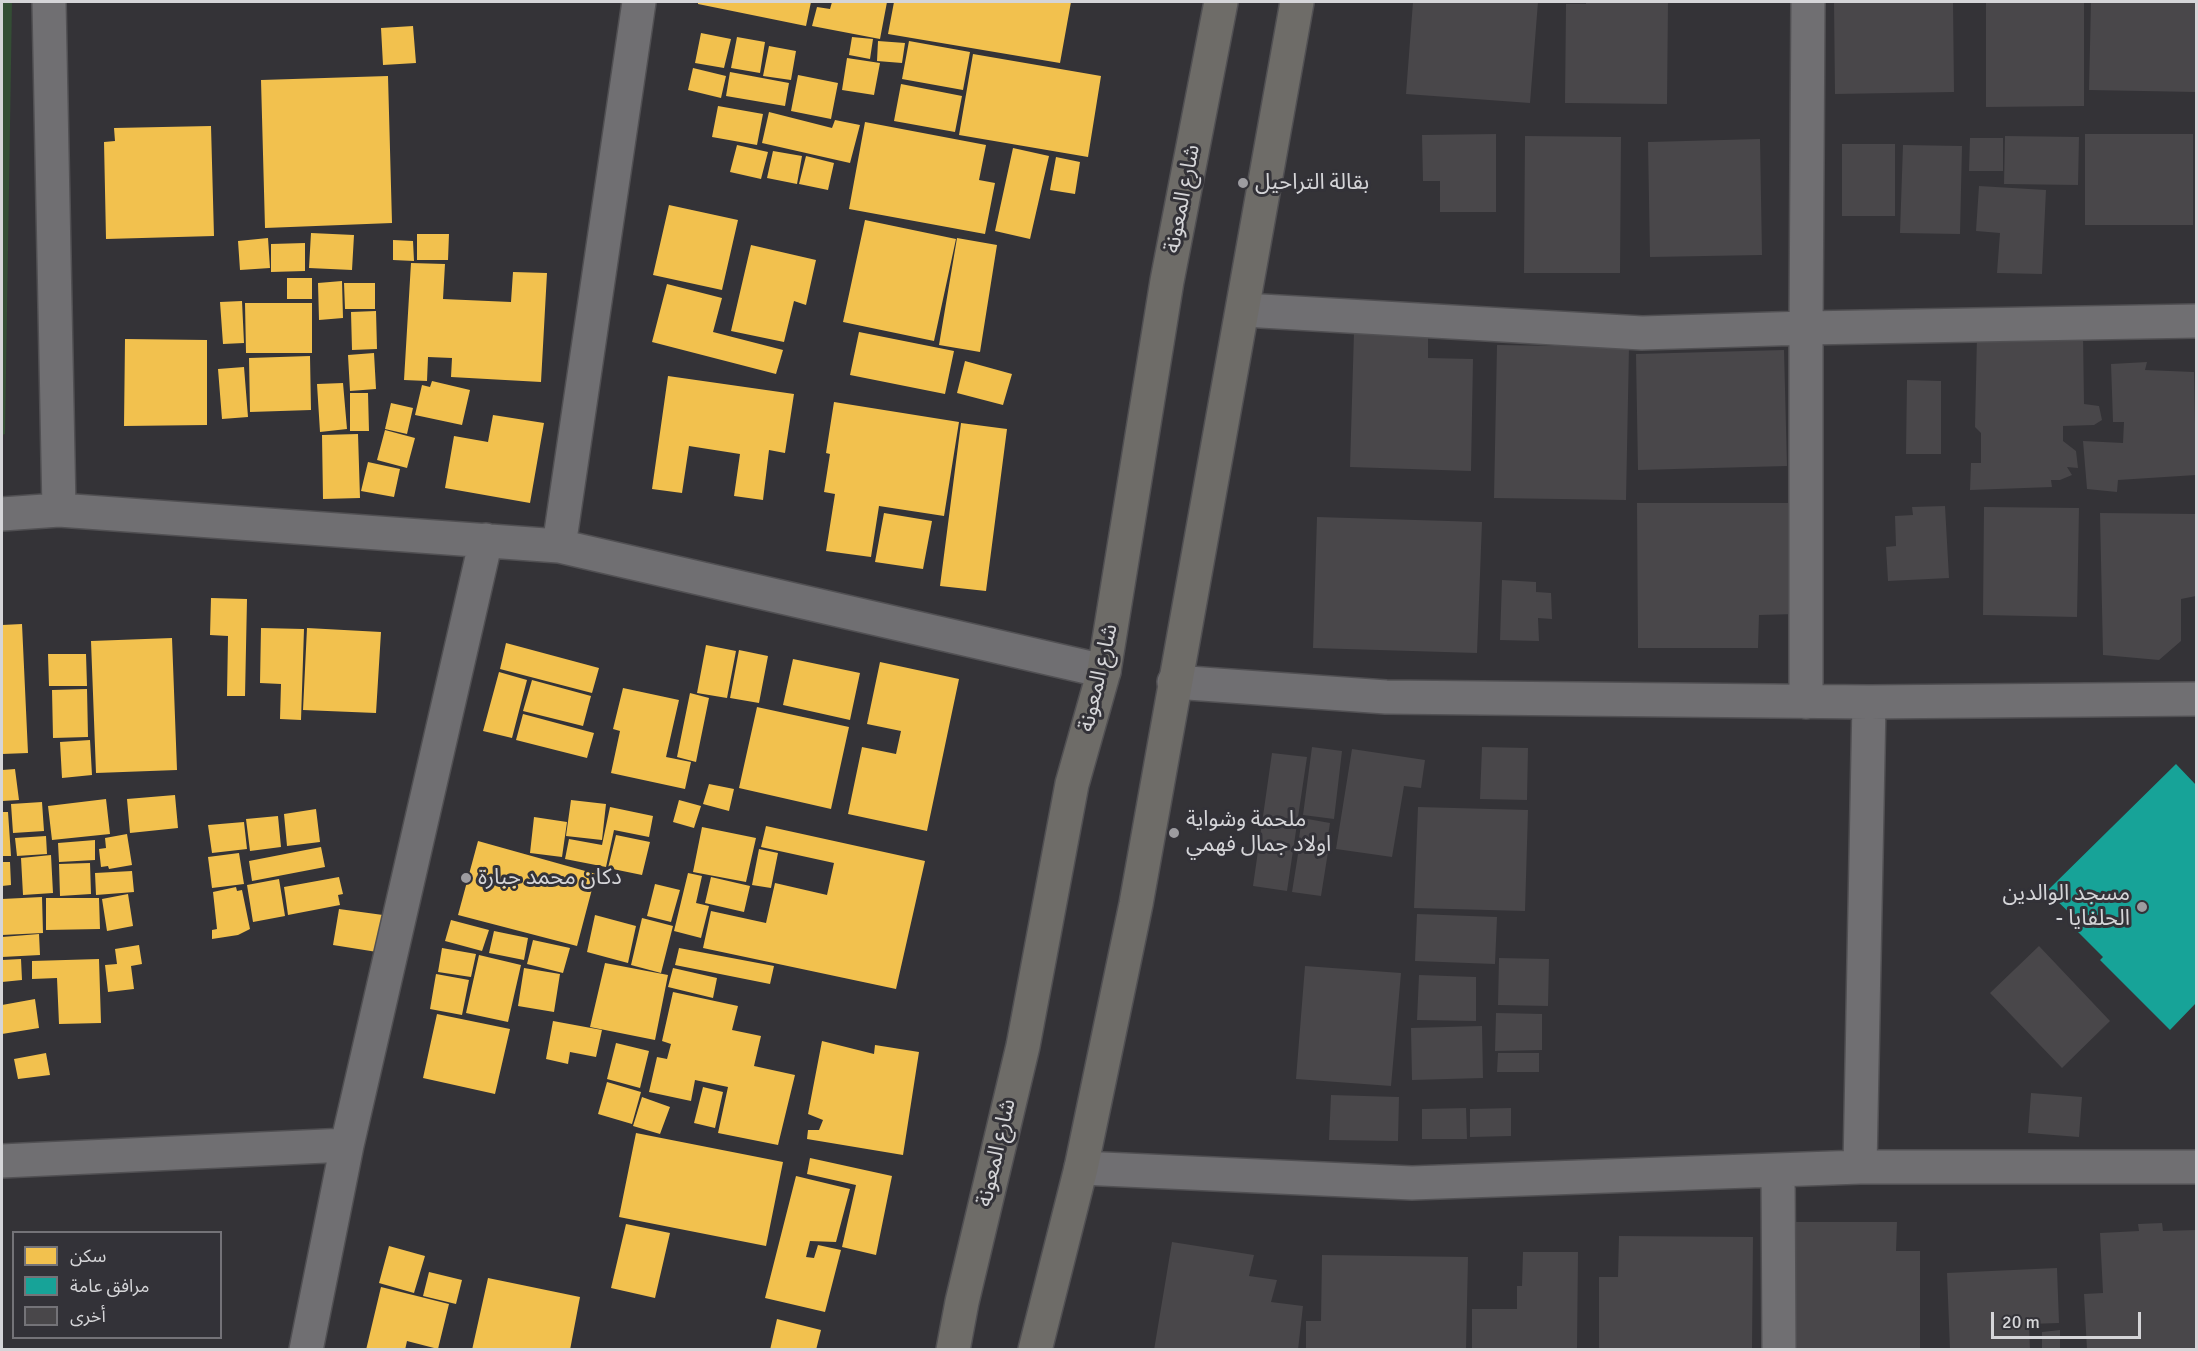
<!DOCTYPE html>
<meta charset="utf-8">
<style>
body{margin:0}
#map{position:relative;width:2198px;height:1351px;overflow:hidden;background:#343337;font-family:Signika,"Noto Sans Arabic",sans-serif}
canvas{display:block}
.frame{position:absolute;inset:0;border:3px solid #d5d5d8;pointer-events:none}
.legend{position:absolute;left:12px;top:1231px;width:210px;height:108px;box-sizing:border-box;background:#333238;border:2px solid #747378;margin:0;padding:8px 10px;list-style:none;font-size:18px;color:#d5d5d8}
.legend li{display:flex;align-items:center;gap:12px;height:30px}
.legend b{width:30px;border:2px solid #747378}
.scale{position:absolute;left:1991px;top:1312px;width:150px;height:27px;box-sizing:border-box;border:3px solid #d5d5d8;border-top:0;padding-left:8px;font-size:18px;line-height:21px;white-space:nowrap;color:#d5d5d8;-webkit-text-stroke:4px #333238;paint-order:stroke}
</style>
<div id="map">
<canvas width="2198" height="1351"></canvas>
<div class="frame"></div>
<ul class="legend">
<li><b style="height:16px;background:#f2c14e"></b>سكن</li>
<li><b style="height:16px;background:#17a398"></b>مرافق عامة</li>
<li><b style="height:16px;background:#49474a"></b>أخرى</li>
</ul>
<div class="scale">20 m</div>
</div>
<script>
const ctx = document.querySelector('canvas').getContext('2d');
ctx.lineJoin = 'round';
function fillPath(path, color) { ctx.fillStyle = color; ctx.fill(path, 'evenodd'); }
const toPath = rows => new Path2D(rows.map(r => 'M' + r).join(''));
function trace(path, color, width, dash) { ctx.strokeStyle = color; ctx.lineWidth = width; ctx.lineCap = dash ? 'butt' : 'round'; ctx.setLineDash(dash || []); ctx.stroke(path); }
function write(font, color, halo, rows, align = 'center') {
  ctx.font = font + ' Signika,"Noto Sans Arabic",sans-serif'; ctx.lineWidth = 6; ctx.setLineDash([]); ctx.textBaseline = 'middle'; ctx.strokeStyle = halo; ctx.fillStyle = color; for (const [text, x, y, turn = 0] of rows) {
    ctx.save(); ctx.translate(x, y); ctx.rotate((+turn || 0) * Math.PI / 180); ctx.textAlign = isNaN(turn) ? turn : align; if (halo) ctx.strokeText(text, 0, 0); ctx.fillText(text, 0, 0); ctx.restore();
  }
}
const green = toPath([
 [2,2,12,2,5,434,2,435]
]);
const homes = toPath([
 [698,2,811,2,806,26,698,4],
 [832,2,887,2,880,39,812,26,817,7,830,9],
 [894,2,1071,2,1060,63,888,34],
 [413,26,416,63,383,65,381,28],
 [701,33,731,39,724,68,695,63],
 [737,37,765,42,760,73,731,68],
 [852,37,873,39,870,59,849,55],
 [878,41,905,43,902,63,877,61],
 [909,41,970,52,963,90,902,79],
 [769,46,796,51,791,80,763,76],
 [973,54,1101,76,1088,157,959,135],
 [847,58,880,63,874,95,842,90],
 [693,68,726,76,721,98,688,90],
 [730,72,789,83,785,106,726,96],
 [798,75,838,83,831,119,791,111],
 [388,76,392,223,265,228,261,80],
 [901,84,962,96,955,132,894,121],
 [718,106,763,114,757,145,712,137],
 [769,112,832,128,835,120,860,125,850,163,762,143],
 [865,122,986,145,979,180,995,183,985,234,849,209],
 [211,126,214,236,106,239,104,142,115,141,114,128],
 [737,145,768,152,761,179,730,172],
 [1013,148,1049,156,1030,239,995,231],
 [773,151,802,156,797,184,767,178],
 [806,156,834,163,828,190,799,184],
 [1056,157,1080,162,1075,194,1050,190],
 [669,205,738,220,722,290,653,275],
 [865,220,956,239,934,341,843,322],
 [311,233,354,235,352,270,309,268],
 [417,234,449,234,448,260,417,260],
 [268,238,270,268,240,270,238,241],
 [957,238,997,245,980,352,939,345],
 [393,240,413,241,414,261,393,260],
 [305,243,305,271,271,272,271,244],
 [751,245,816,260,806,305,794,301,784,342,731,331],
 [411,263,445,264,443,299,511,302,513,272,547,273,541,382,451,377,452,358,428,357,427,381,404,380],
 [287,278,312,278,312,299,287,299],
 [342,281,343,318,319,320,318,283],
 [344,283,375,283,375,309,345,309],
 [667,284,722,298,713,332,783,350,776,374,652,342],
 [242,301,244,343,223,344,220,302],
 [245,303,312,303,312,353,246,353],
 [376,311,377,349,352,350,351,312],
 [859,332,954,351,945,394,850,375],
 [125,339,207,340,207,425,124,426],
 [374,353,376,389,350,391,348,355],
 [310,356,311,410,250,412,249,358],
 [965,361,1012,374,1003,405,957,393],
 [244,367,248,417,222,419,218,369],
 [668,376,794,394,785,453,769,450,763,500,734,496,740,454,689,446,682,493,652,489],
 [432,381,470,390,462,425,415,415,422,385,430,387],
 [343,383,347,429,320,432,317,384],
 [350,393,368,393,369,431,350,431],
 [834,402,959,422,944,516,879,506,871,557,826,551,835,494,824,492,830,454,826,453],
 [391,403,413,408,407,434,385,429],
 [493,415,544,423,530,503,445,488,454,436,488,442],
 [961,423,1007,429,986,591,940,586],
 [385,430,415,438,407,468,377,460],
 [358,434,360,498,323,499,322,435],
 [368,462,400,469,394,497,361,491],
 [884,513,932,521,923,569,875,562],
 [211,598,247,599,245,696,227,696,228,636,210,635],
 [22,624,28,753,2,754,2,625],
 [261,628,304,629,301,720,280,719,281,684,260,683],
 [307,628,381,632,376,713,303,710],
 [172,638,177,770,96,773,91,641],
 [506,643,599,668,592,693,500,669],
 [706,645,736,651,727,698,697,693],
 [739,650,768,656,759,703,730,698],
 [48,654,86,654,87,686,49,686],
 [793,659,860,673,850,720,783,705],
 [880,662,959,679,927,831,848,814,862,747,896,754,901,731,867,724],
 [499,672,527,680,512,738,483,731],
 [532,680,591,696,583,726,523,711],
 [623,688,679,700,666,757,691,762,685,789,611,773,620,731,613,729],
 [87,689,88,737,53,738,52,690],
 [690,693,709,698,696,762,677,757],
 [757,707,849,727,831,809,739,788],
 [523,714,594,733,587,758,516,740],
 [90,740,92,775,62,778,60,742],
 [15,769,19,800,2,801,2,770],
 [709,784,734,789,729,811,703,804],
 [175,795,178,828,130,833,127,799],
 [106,799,110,834,52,840,48,806],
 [571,800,606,804,602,840,566,836],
 [679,800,701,806,694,828,673,822],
 [42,802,44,831,13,833,11,804],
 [610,807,653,816,649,837,614,830,606,867,565,859,569,839,602,845],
 [316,809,320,842,287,846,284,814],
 [2,812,8,812,11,856,2,856],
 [278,816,281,847,250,851,246,819],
 [534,817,567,822,562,857,530,853],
 [244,822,247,849,212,853,208,825],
 [766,826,925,861,896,989,703,948,711,911,766,923,775,883,827,895,834,863,761,847],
 [702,827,756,838,746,882,693,872],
 [127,834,132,865,109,869,108,866,101,867,99,849,106,848,105,838],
 [616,835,650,842,642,875,608,868],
 [46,836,47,854,17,856,15,838],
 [95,840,95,860,59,862,58,843],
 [478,841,596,874,577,946,458,915],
 [321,847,325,867,252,881,249,861],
 [759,849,778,853,771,888,752,885],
 [239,853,244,884,212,888,208,857],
 [51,855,53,893,23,895,21,858],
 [2,862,10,862,11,885,2,886],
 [90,863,91,894,60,896,59,864],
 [132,871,134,892,96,895,95,873],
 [688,873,702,876,696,903,709,906,701,938,674,931],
 [339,877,343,894,338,895,340,905,288,915,284,887],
 [711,877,750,886,744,912,705,903],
 [279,879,285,916,253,922,247,885],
 [655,884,680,890,671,922,647,916],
 [236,887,237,891,242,890,250,929,238,935,212,939,212,930,217,929,213,892],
 [128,894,133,926,107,931,102,899],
 [42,897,43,933,2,935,2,899],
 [46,898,99,898,100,929,46,930],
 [339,909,383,915,377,952,333,945],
 [595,915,636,926,628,963,587,952],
 [642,918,673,926,661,973,631,965],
 [451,920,489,930,482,951,445,941],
 [494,931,528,938,524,960,489,953],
 [39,934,40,955,2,957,2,937],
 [533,940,570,948,563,973,527,964],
 [139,945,142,964,131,966,134,989,108,992,105,965,117,964,115,949],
 [442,948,476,954,471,977,438,972],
 [679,948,774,966,770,984,675,965],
 [479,955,521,965,508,1022,466,1013],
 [21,959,22,980,2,982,2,960],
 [99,959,101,1023,59,1024,57,978,32,979,32,961],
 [605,963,668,975,655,1040,590,1027],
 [524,968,560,974,554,1012,518,1006],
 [673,968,717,978,713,998,668,987],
 [436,974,469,980,462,1015,430,1009],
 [673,992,738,1006,732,1030,761,1036,754,1066,795,1075,778,1145,718,1133,728,1087,695,1080,691,1101,649,1092,657,1057,667,1059,671,1044,662,1041],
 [35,999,39,1028,2,1034,2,1005],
 [437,1014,510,1029,495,1094,423,1078],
 [553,1021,602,1030,596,1057,570,1052,568,1064,546,1059],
 [822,1041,874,1054,875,1045,919,1052,903,1155,807,1139,808,1130,819,1130,823,1120,808,1114],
 [616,1043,649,1051,640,1088,607,1079],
 [46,1053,50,1075,18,1079,14,1059],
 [607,1082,641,1092,632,1124,598,1114],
 [703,1087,723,1092,715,1128,694,1123],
 [642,1097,670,1107,660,1134,633,1126],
 [636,1133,783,1162,766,1246,619,1217],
 [810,1158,892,1176,876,1255,842,1247,856,1185,807,1174],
 [796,1176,850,1189,836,1242,810,1241,806,1257,814,1258,818,1245,841,1250,825,1312,765,1298],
 [626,1224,670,1233,655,1298,611,1288],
 [389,1246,425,1256,414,1293,379,1283],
 [429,1272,462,1280,456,1304,423,1296],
 [488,1278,580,1297,570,1350,472,1350],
 [381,1287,449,1304,438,1349,407,1341,405,1350,366,1350],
 [777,1319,821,1330,816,1350,770,1350]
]);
const public = toPath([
 [2176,764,2196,785,2196,1003,2170,1030,2100,960,2103,957,2078,932,2083,926,2047,891]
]);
const building = toPath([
 [1413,2,1538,2,1530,103,1406,94],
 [1586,2,1668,2,1667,104,1565,103,1566,4,1586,4],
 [1834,2,1953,2,1954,92,1835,94],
 [1986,2,2084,2,2084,106,1986,107],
 [2091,2,2196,2,2196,92,2089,90],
 [1496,134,1496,212,1440,212,1440,181,1423,181,1422,135],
 [2085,134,2193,134,2193,225,2085,225],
 [1525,136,1621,137,1620,273,1524,273],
 [2005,136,2079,137,2078,185,2004,184],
 [1970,138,2003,138,2003,171,1969,171],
 [1760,139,1762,255,1650,257,1648,142],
 [1842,144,1895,144,1895,216,1842,216],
 [1903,145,1962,146,1960,234,1900,233],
 [1979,186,2046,190,2042,274,1997,273,2000,233,1976,231],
 [1354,332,1428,333,1428,358,1473,359,1471,471,1350,467],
 [2083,333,2084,404,2099,406,2102,420,2094,425,2063,426,2063,441,2076,451,2078,468,2067,467,2072,475,2060,480,2051,480,2052,487,1970,490,1971,463,1981,463,1981,433,1975,427,1977,335],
 [1497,345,1629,347,1626,500,1494,498],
 [1784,350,1787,466,1638,470,1636,354],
 [2147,362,2145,370,2194,372,2196,475,2118,480,2117,492,2087,489,2083,441,2123,443,2124,422,2113,422,2111,364],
 [1907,380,1941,381,1941,454,1906,454],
 [1637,503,1795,503,1796,614,1759,615,1758,648,1638,648],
 [1945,506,1949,578,1888,581,1886,547,1896,546,1895,516,1913,515,1912,507],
 [1984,507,2079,508,2077,617,1983,615],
 [2100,513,2196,514,2196,596,2181,599,2181,641,2159,660,2103,655],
 [1317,517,1482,522,1477,653,1313,648],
 [1502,580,1536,582,1536,592,1551,593,1552,619,1538,618,1539,641,1500,640],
 [1312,747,1342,751,1334,819,1303,815],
 [1482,747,1528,748,1527,800,1480,799],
 [1352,749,1425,760,1421,788,1404,786,1392,857,1336,849],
 [1272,753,1307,757,1287,891,1253,886],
 [1418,807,1528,810,1525,911,1414,908],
 [1302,818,1330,823,1326,849,1298,845],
 [1299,848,1328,852,1321,896,1292,892],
 [1417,914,1497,917,1495,964,1415,961],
 [2039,946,2110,1021,2062,1068,1990,993],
 [1499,958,1549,959,1548,1006,1498,1005],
 [1305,966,1401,973,1391,1086,1296,1079],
 [1419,975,1476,977,1476,1021,1417,1020],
 [1496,1013,1542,1014,1542,1050,1495,1051],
 [1482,1026,1483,1078,1412,1080,1411,1028],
 [1498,1053,1539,1053,1539,1072,1497,1072],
 [2031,1093,2082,1097,2079,1137,2028,1133],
 [1331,1095,1399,1097,1398,1141,1329,1140],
 [1466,1108,1467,1139,1422,1139,1422,1109],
 [1511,1108,1511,1136,1470,1137,1470,1109],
 [1787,1222,1897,1222,1896,1251,1920,1251,1920,1350,1786,1350],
 [2162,1223,2163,1231,2196,1230,2196,1350,2087,1350,2084,1294,2103,1293,2100,1233,2139,1231,2138,1224],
 [1619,1236,1753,1237,1752,1350,1599,1350,1599,1277,1618,1277],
 [1172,1242,1254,1255,1249,1276,1277,1280,1271,1302,1303,1306,1298,1350,1154,1350],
 [1523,1252,1578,1252,1577,1350,1472,1350,1472,1309,1517,1309,1517,1286,1522,1286],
 [1322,1255,1468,1257,1466,1350,1306,1350,1306,1321,1321,1321],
 [2057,1268,2059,1323,2029,1324,2030,1350,1950,1350,1947,1273],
 [2060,1330,2060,1350,2042,1350,2042,1332]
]);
const minor = toPath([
 [49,2,59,510],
 [1808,2,1806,328,2196,321],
 [1244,310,1642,333,1806,328,1806,702],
 [2,514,59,510,559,546,1104,671],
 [559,546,639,2],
 [1174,682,1386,697,1869,702,2196,699],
 [2,1161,347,1145],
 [1860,1167,1869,702],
 [1081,1168,1412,1183,1860,1167,2196,1167],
 [1778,1172,1779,1350],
 [306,1350,347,1145,486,540]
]);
const trunk = toPath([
 [953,1350,962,1302,1023,1046,1072,784,1104,671,1167,281,1221,2],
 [1035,1350,1081,1168,1136,904,1297,2]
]);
const markers = [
 [1243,183,6,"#9d9ca0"],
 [1174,833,6,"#9d9ca0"],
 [466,878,6,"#9d9ca0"],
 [2142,907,6,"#9d9ca0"]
];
const poiNames = [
 ["بقالة التراحيل",1255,183],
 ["ملحمة وشواية",1186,820],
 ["اولاد جمال فهمي",1186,845],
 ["دكان محمد جبارة",478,878],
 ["مسجد الوالدين",2130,894,"right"],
 ["- الحلفايا",2130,919,"right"]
];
const streetNames = [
 ["شارع المعونة",1183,199,-79],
 ["شارع المعونة",1099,678,-77],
 ["شارع المعونة",997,1153,-77]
];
fillPath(green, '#344e35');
fillPath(homes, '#f2c14e');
fillPath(public, '#17a398');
fillPath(building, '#49474a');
trace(minor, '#515053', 36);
trace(trunk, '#515053', 36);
trace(minor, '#706f72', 33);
trace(trunk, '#6e6c68', 33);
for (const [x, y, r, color] of markers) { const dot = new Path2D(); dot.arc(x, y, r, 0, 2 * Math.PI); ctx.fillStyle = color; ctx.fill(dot); trace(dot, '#333238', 2); }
write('22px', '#d5d5d8', '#333238', poiNames, 'left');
write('22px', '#d5d5d8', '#333238', streetNames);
</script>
